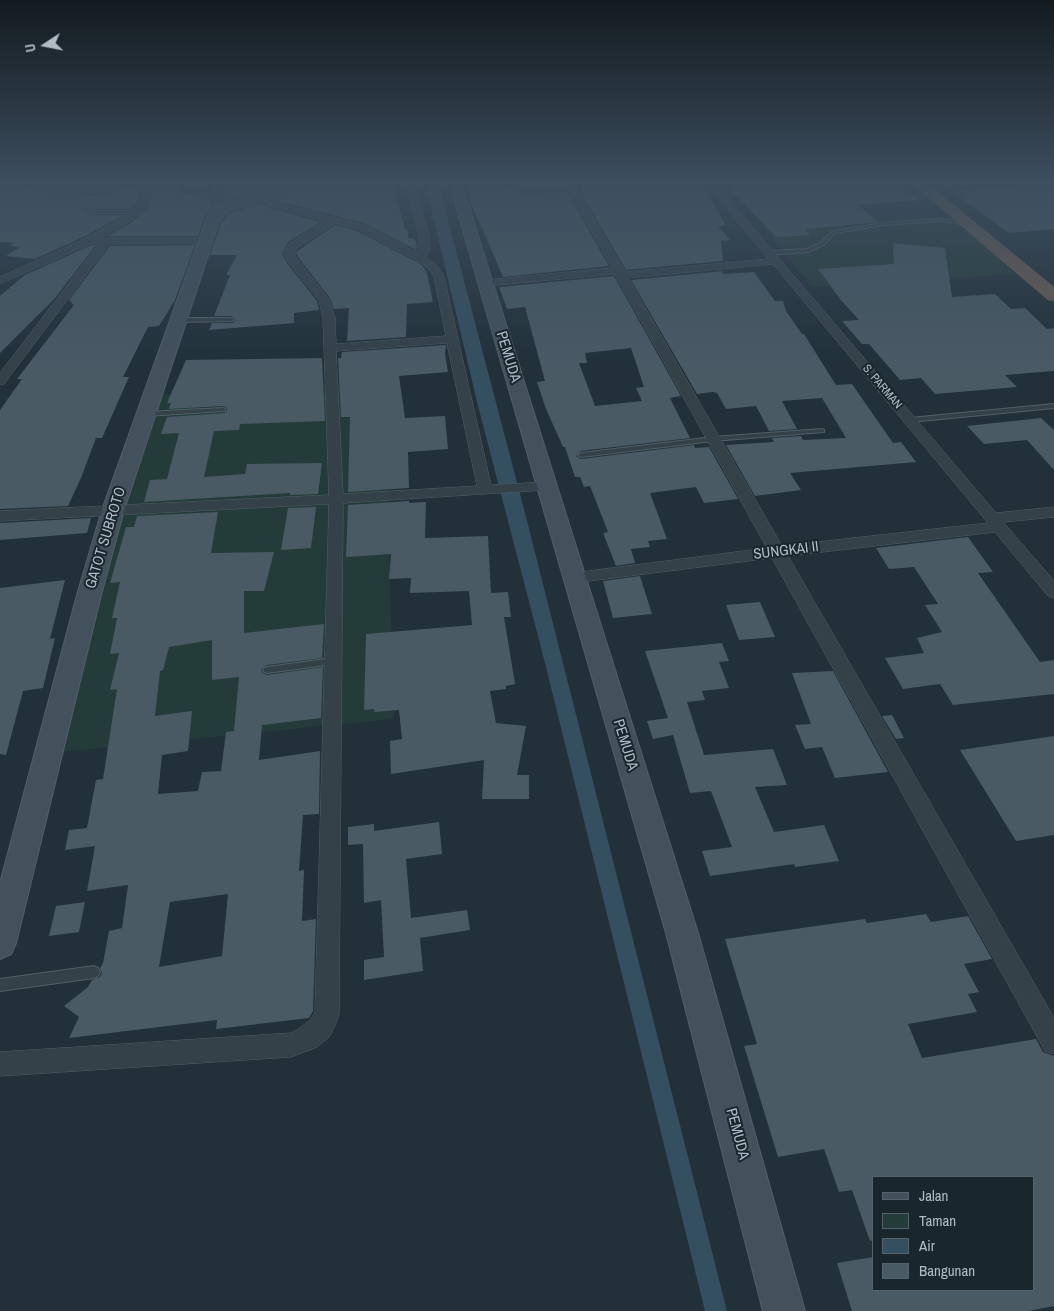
<!DOCTYPE html>
<style>
body{margin:0}
#map{position:relative;width:1054px;height:1311px;overflow:hidden;background:#213039;font-family:"Archivo Narrow",sans-serif}
canvas{display:block}
.legend{position:absolute;left:872px;top:1176px;width:162px;height:115px;box-sizing:border-box;background:#1a262e;border:1px solid #56626b;margin:0;padding:6px 9px;list-style:none;font-size:15px;color:#afbcc6}
.legend li{display:flex;align-items:center;gap:10px;height:25px}
.legend b{width:25px;border:1px solid #56626b}
.north{position:absolute;left:20px;top:20px;width:50px;height:50px;-webkit-text-stroke:4px #1a262e;paint-order:stroke;rotate:259deg;font-size:14px;font-weight:700;line-height:20px;text-align:center;color:#afbcc6}
.north::after{content:'';display:block;margin:auto;width:18px;height:22px;background:#afbcc6;clip-path:polygon(50% 0,100% 100%,50% 72%,0 100%)}
</style>
<div id="map">
<canvas width="1054" height="1311"></canvas>
<ul class="legend">
<li><b style="height:6px;background:#42515c"></b>Jalan</li>
<li><b style="height:14px;background:#243c39"></b>Taman</li>
<li><b style="height:14px;background:#344f60"></b>Air</li>
<li><b style="height:14px;background:#495a65"></b>Bangunan</li>
</ul>
<div class="north">U</div>
</div>
<script>
const ctx = document.querySelector('canvas').getContext('2d');
ctx.lineJoin = 'round';
function fillPath(path, color) { ctx.fillStyle = color; ctx.fill(path, 'evenodd'); }
const toPath = rows => new Path2D(rows.map(r => 'M' + r).join(''));
function trace(path, color, width, dash) { ctx.strokeStyle = color; ctx.lineWidth = width; ctx.lineCap = dash ? 'butt' : 'round'; ctx.setLineDash(dash || []); ctx.stroke(path); }
function write(font, color, halo, rows, align = 'center') {
  ctx.font = font + ' "Archivo Narrow",sans-serif'; ctx.lineWidth = 4; ctx.setLineDash([]); ctx.textBaseline = 'middle'; ctx.strokeStyle = halo; ctx.fillStyle = color; for (const [text, x, y, turn = 0] of rows) {
    ctx.save(); ctx.translate(x, y); ctx.rotate((+turn || 0) * Math.PI / 180); ctx.textAlign = isNaN(turn) ? turn : align; if (halo) ctx.strokeText(text, 0, 0); ctx.fillText(text, 0, 0); ctx.restore();
  }
}
const green = toPath([
 [951,216,1021,274,812,287,764,227],
 [384,380,394,719,50,753,156,395]
]);
const water = toPath([
 [425,182,438,182,524,509,727,1311,705,1311,545,663,478,406]
]);
const river = toPath([
 [90,182,124,182,121,186,112,190,50,202,44,209,37,227,0,242,0,226,19,218,22,207,35,192,90,182]
]);
const building = toPath([
 [160,182,182,182,182,194,210,192,209,201,214,207,205,216,198,236,107,236,131,223,148,207,154,185,159,184],
 [242,182,273,182,271,188,225,201,222,198,226,184],
 [289,182,393,182,405,230,407,230,409,239,413,238,417,244,416,250,364,223,274,200,286,195],
 [467,182,504,182,505,187,518,186,520,193,567,192,609,266,503,277,470,200],
 [601,182,701,182,726,226,718,226,730,240,721,241,723,261,626,270,580,191,582,191,579,184],
 [723,182,888,182,897,183,918,200,858,205,878,222,805,229,810,235,776,237],
 [1054,183,1054,229,1009,233,951,191],
 [58,184,48,197,100,195,109,193,111,188,142,186,137,203,130,209,93,209,81,207,81,211,93,215,124,215,83,237,35,259,6,256,20,247,10,246,14,243,0,242,0,188],
 [262,203,266,207,320,222,288,242,282,253,286,262,317,301,319,310,294,313,294,323,209,330,212,323,233,323,236,320,231,316,214,316,230,275,226,275,237,255,210,255,221,223,229,213],
 [335,225,357,231,422,265,427,273,433,302,407,304,406,337,347,341,349,308,334,309,330,298,298,257,296,252],
 [893,243,945,248,952,297,995,294,1011,309,1025,308,1047,329,1054,328,1054,371,1005,375,1017,387,935,394,921,378,900,380,869,344,862,344,842,321,859,320,840,299,818,269,894,264],
 [92,245,96,245,55,298,0,353,0,296,25,275],
 [195,245,175,300,159,326,148,327,123,377,129,377,102,438,96,438,81,478,68,506,0,509,0,410,22,379,17,379,74,305,69,300,110,246],
 [723,271,723,274,754,272,775,301,783,301,786,311,802,334,804,334,836,385,852,384,893,443,901,442,916,462,790,473,801,490,755,496,726,445,774,442,772,438,801,436,803,440,846,438,822,398,782,401,797,429,769,431,756,406,726,409,717,393,713,392,697,394,631,280],
 [614,276,681,396,670,398,690,438,581,451,576,456,581,459,694,445,695,448,709,447,738,499,704,503,696,487,650,493,667,539,648,541,650,547,631,549,635,563,616,566,603,533,608,532,590,486,584,487,580,477,575,477,565,447,563,447,546,409,537,382,545,381,525,307,507,309,499,287],
 [631,348,644,387,636,388,642,401,595,406,579,363,587,363,585,353],
 [446,345,445,354,448,372,399,376,405,418,445,416,448,449,408,452,409,488,348,492,350,417,341,417,338,358,341,358,342,352],
 [322,358,325,421,240,424,239,430,214,431,204,477,245,474,247,464,322,463,318,494,290,495,290,493,144,502,150,480,167,479,179,433,161,434,167,417,225,413,227,411,226,407,223,406,169,409,171,403,167,403,186,360],
 [1041,418,1054,430,1054,470,1027,440,984,444,967,426],
 [409,501,409,503,426,502,425,538,488,536,491,593,508,592,511,617,504,617,515,684,506,686,506,689,490,691,496,723,526,726,517,775,529,775,529,799,482,799,484,760,391,774,390,741,402,739,399,710,374,712,374,709,364,710,366,634,472,625,469,591,410,593,411,578,389,579,391,554,346,557,348,505],
 [316,507,311,548,281,550,288,508],
 [218,512,211,553,274,552,264,591,244,591,244,633,324,624,322,658,267,665,261,669,262,673,267,675,323,667,321,718,262,725,259,760,320,751,319,814,303,815,299,871,304,870,302,921,316,919,313,1011,309,1018,216,1029,217,1020,69,1038,79,1017,64,1006,88,987,92,980,100,977,102,973,100,968,103,963,109,931,122,928,128,885,87,891,95,846,65,850,69,830,87,828,96,780,103,779,117,689,110,690,119,653,110,654,117,618,112,618,120,582,110,583,126,527,134,527,137,516],
 [212,640,212,680,239,677,234,731,226,732,221,771,202,772,198,791,158,794,162,755,188,751,192,711,155,716,160,671,163,670,169,647],
 [228,894,222,956,159,967,170,902],
 [91,518,87,533,0,540,0,523],
 [968,537,993,572,978,573,1040,662,1054,660,1054,694,953,705,940,684,903,689,885,658,924,653,917,638,942,632,925,605,938,604,914,567,889,569,876,548],
 [640,576,652,614,613,618,603,581],
 [65,580,50,639,55,638,43,688,23,691,6,755,0,754,0,588],
 [760,602,775,637,739,640,726,605],
 [722,643,729,661,719,662,729,688,702,691,705,700,687,702,704,755,773,749,787,785,755,787,774,832,824,825,839,861,795,867,794,864,710,876,702,851,732,847,711,791,690,793,673,735,653,739,647,721,668,718,645,651],
 [833,671,888,772,835,778,822,747,805,749,795,725,811,724,792,673],
 [892,715,904,738,896,739,882,716],
 [1054,736,1054,835,1016,841,960,750],
 [439,822,442,854,406,859,411,918,467,910,470,930,420,938,423,971,364,980,364,960,384,957,381,900,364,903,363,844,348,845,348,827,374,824,374,831],
 [85,902,79,932,49,936,56,906],
 [926,914,931,922,968,916,992,959,964,964,979,992,968,994,977,1012,908,1024,922,1058,1036,1039,1043,1052,1054,1056,1054,1306,1028,1311,852,1311,837,1263,873,1257,873,1290,1033,1290,1033,1177,873,1177,873,1240,870,1241,852,1190,839,1192,824,1149,778,1157,744,1046,757,1044,725,939,865,919,867,923]
]);
const lane = toPath([
 [84,208,93,211,136,211,138,212,136,213,93,213,82,210,82,208,84,208],
 [940,219,970,224,968,225,940,221,884,225,835,233,825,244,808,252,769,255,766,253,769,251,807,249,821,242,833,231,884,223,940,219],
 [231,318,234,320,233,321,179,322,176,320,179,318,231,318],
 [1054,404,1054,408,910,422,907,420,910,418,1054,404],
 [223,408,225,409,225,411,146,416,143,414,146,412,223,408],
 [822,429,824,430,824,432,713,441,581,457,578,455,581,453,713,437,822,429],
 [333,658,337,661,333,664,267,673,264,672,263,670,264,668,267,667,333,658],
 [94,966,98,968,100,972,98,976,94,978,0,991,0,979,94,966]
]);
const street = toPath([
 [0,182,28,182,24,185,0,186,0,182],
 [145,182,153,182,147,206,130,221,100,238,206,238,210,239,210,243,109,244,4,384,0,385,0,373,99,244,92,243,0,284,0,277,84,239,124,217,139,204,145,182],
 [214,182,222,182,220,199,228,208,226,210,220,210,210,200,214,182],
 [405,182,413,182,429,235,429,251,426,257,439,268,444,277,491,485,546,482,551,483,553,486,551,489,546,490,343,503,339,1014,336,1023,329,1037,317,1047,291,1057,0,1076,0,1052,291,1033,299,1029,311,1019,315,1012,329,504,0,521,0,511,329,495,323,318,319,300,287,261,284,252,289,244,325,221,266,205,260,198,262,196,268,196,272,201,284,205,364,225,418,253,419,235,405,182],
 [335,223,358,229,423,264,431,272,434,277,446,336,336,344,335,318,329,299,296,258,294,252,297,248,335,223],
 [447,343,477,486,343,494,336,351,447,343],
 [564,182,573,182,625,272,768,259,705,182,714,182,996,513,1054,507,1054,517,1003,522,1054,581,1054,598,1048,596,995,532,788,556,1054,1018,1054,1054,1045,1051,772,558,573,583,567,582,565,578,567,574,573,573,767,548,615,274,486,286,481,283,486,280,612,268,564,182],
 [773,264,988,523,782,546,628,278,773,264]
]);
const secondary = toPath([
 [275,182,287,182,284,195,228,211,219,222,124,510,101,595,16,943,11,954,0,959,0,883,77,595,102,510,207,217,218,205,273,190,275,182],
 [449,182,461,182,698,933,805,1311,763,1311,666,933,449,182]
]);
const highway = toPath([
 [910,182,926,182,1054,287,1054,301,1048,300,910,182]
]);
const farStreetnames = [
 ["S. PARMAN",882,387,50]
];
const streetNames = [
 ["PEMUDA",508,357,73],
 ["GATOT SUBROTO",106,538,-73],
 ["SUNGKAI II",786,551,-7],
 ["PEMUDA",625,745,73],
 ["PEMUDA",737,1134,75]
];
fillPath(green, '#243c39');
fillPath(water, '#344f60');
fillPath(river, '#344f60');
fillPath(building, '#495a65');
trace(lane, '#525f67', 2);
trace(street, '#525f67', 1);
trace(secondary, '#525f67', 2);
trace(highway, '#3f4c54', 1);
fillPath(lane, '#344149');
fillPath(street, '#344149');
fillPath(secondary, '#42515c');
fillPath(highway, '#6f5e51');
const sky = ctx.createLinearGradient(0, 0, 0, 366);
sky.addColorStop(0, '#121a1f');
sky.addColorStop(0.5, '#3d4e5f');
sky.addColorStop(1, '#3d4e5f00');
ctx.fillStyle = sky;
ctx.fillRect(0, 0, 1054, 366);
write('12px', '#afbcc6', '#1a262e', farStreetnames);
write('15px', '#afbcc6', '#1a262e', streetNames);
</script>
